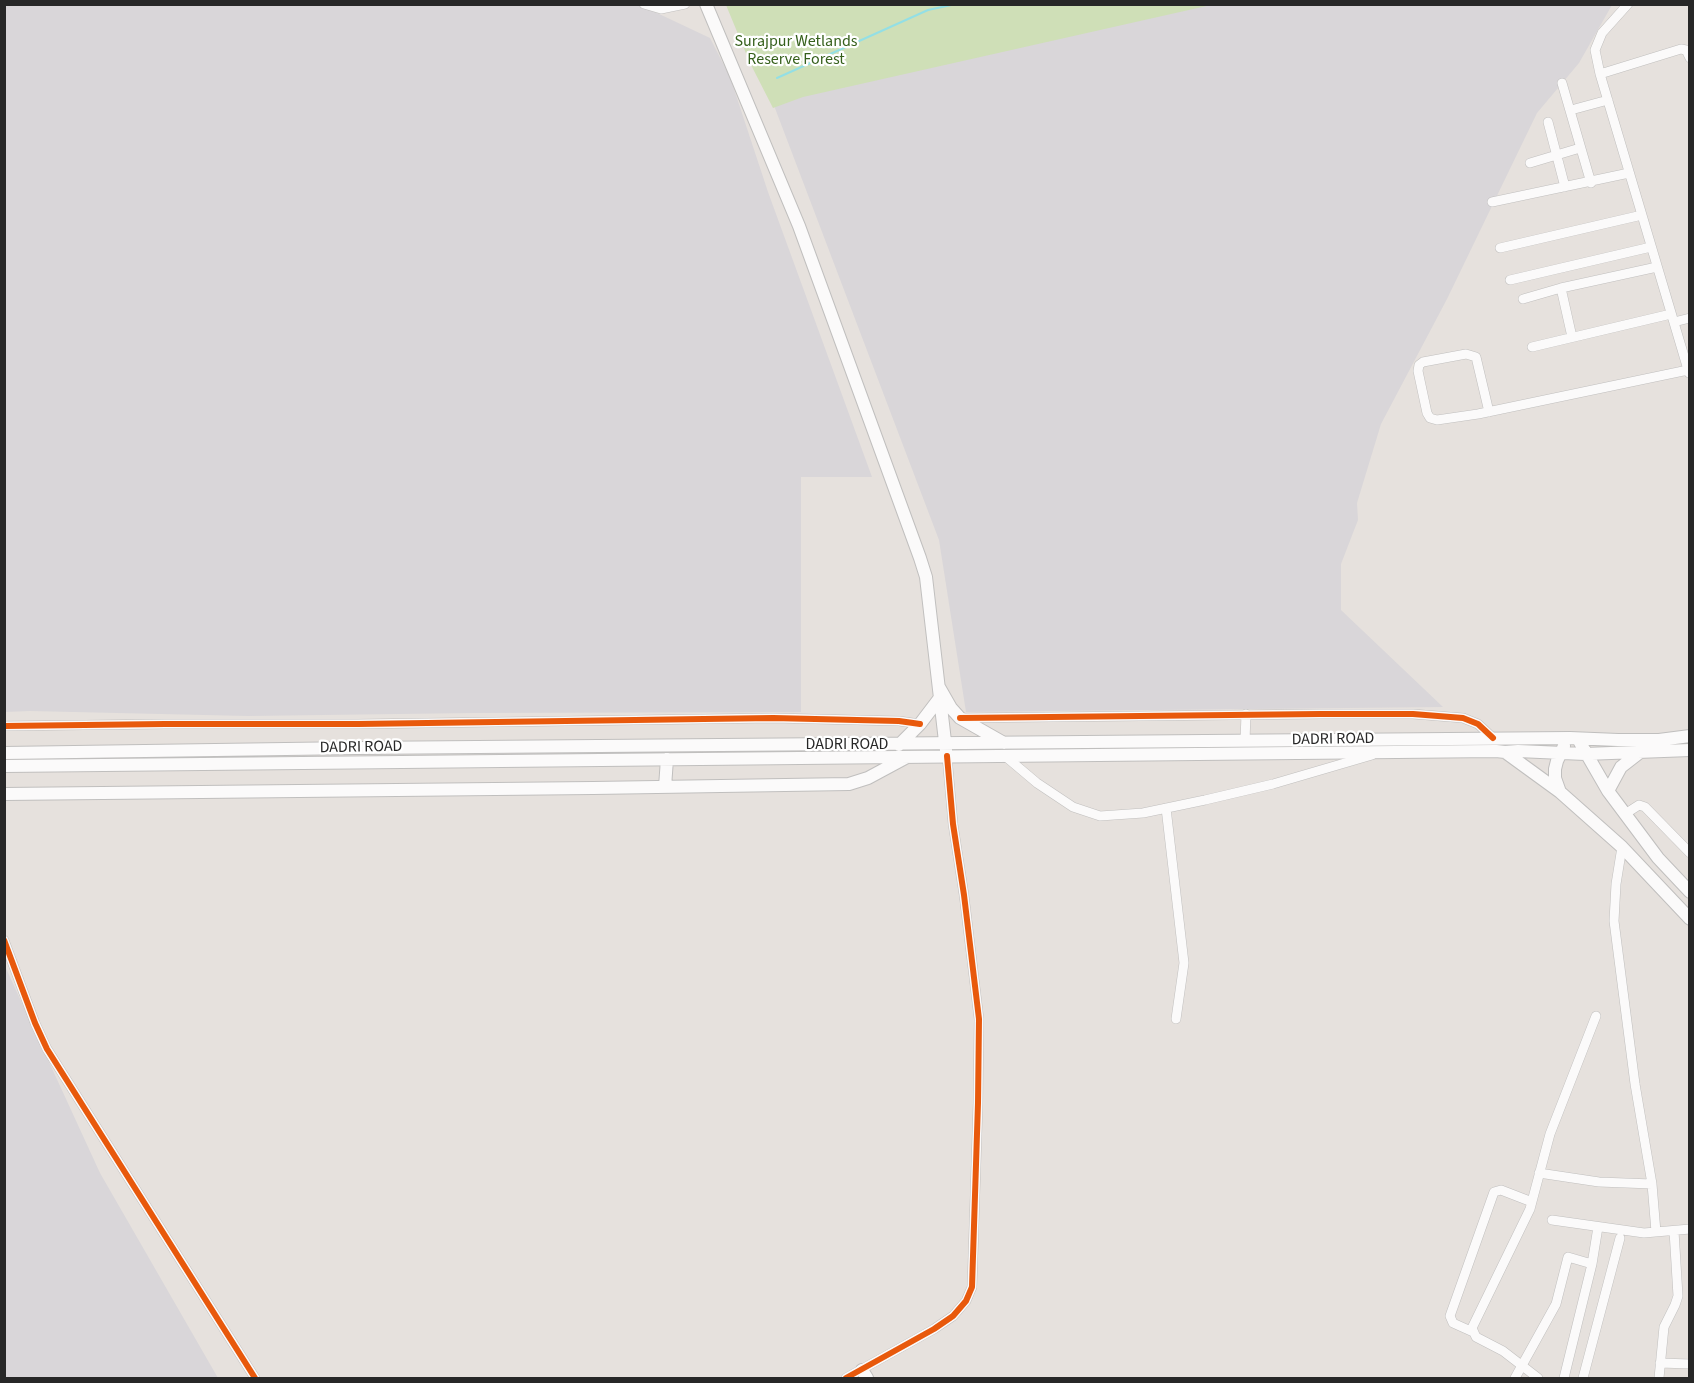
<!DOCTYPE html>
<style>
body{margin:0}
#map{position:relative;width:1694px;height:1383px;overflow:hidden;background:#e6e1dd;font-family:"Source Sans 3",sans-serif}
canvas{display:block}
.frame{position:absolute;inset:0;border:6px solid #272727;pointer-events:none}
</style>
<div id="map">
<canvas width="1694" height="1383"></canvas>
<div class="frame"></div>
</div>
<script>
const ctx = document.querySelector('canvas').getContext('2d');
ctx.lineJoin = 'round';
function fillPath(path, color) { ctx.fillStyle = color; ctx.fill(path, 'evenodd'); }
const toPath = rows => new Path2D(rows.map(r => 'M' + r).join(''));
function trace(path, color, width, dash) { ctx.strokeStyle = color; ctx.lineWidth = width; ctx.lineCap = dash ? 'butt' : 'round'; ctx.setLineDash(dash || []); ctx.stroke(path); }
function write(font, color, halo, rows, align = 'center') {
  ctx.font = font + ' "Source Sans 3",sans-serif'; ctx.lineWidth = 4.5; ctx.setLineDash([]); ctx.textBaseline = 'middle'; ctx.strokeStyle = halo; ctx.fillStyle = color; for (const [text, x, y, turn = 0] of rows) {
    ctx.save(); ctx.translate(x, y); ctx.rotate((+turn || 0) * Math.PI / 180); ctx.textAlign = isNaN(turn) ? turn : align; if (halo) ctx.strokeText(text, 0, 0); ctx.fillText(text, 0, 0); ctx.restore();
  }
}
const industrial = toPath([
 [638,4,710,38,730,77,768,192,872,477,801,477,801,712,474,713,248,716,30,711,5,712,4,5],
 [1135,5,1612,5,1579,63,1537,113,1447,299,1381,424,1357,503,1358,520,1341,564,1341,610,1443,707,966,712,939,540,770,95],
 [4,964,100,1173,218,1378,5,1378]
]);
const green = toPath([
 [726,5,1211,5,803,97,773,108,750,63]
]);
const stream = toPath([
 [777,78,928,10,956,4]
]);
const street = toPath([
 [644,4,661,9,685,4],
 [1628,4,1602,33,1595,50,1600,74,1689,373],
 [1600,74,1681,49,1686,50,1690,58],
 [1562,83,1591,183],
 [1571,110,1608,100],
 [1548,122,1565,187],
 [1530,163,1580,148],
 [1492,202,1629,173],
 [1500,248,1642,215],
 [1510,280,1651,247],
 [1561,288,1572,337],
 [1523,299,1561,288,1657,267],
 [1674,322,1690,318],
 [1532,347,1671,314],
 [1489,412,1476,357,1466,354,1423,362,1419,365,1418,371,1427,413,1430,418,1437,420,1478,414,1688,370],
 [960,718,1320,714,1413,714,1463,718,1478,724,1493,738],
 [4,726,165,724,358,724,773,718,899,721,920,724],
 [1245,741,1246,714],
 [1005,756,1037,783,1073,807,1100,816,1143,813,1205,800,1273,784,1372,755],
 [1166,808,1184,963,1176,1019],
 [1625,814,1639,805,1645,807,1690,853],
 [1622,847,1616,884,1614,921,1635,1084,1652,1184,1656,1232],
 [4,940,35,1023,47,1049,255,1378],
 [1539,1173,1599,1182,1652,1184],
 [1552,1220,1644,1233,1690,1229],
 [1473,1332,1453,1323,1450,1316,1494,1192,1501,1190,1532,1202],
 [1660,1363,1690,1364],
 [846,1378,934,1329,953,1316,966,1301,972,1287,978,1103,979,1019,964,895,953,824,947,756],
 [1515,1378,1556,1304,1568,1257,1592,1264],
 [1538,1378,1503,1351,1476,1337,1472,1328,1530,1209,1550,1134,1596,1016],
 [1564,1378,1592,1264,1598,1227],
 [1583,1378,1620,1238],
 [1659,1378,1664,1327,1675,1305,1678,1296,1674,1231]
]);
const secondary = toPath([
 [706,4,799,226,920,558,926,577,946,750],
 [939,687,951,708,960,718,1004,743],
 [1578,739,1608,791,1658,858,1690,892],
 [899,745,920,724,939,699],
 [1505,752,1518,751,1585,754,1690,750],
 [4,753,356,748,1570,738,1618,740,1659,740,1690,736],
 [4,766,1496,751,1505,752,1560,792,1622,847,1690,919],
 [665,787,667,759],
 [1608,791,1621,767,1639,753],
 [1560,792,1555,778,1555,769,1557,761,1564,746],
 [4,794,593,788,849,784,868,778,907,757],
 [862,1370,867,1378]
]);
const cycleway = toPath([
 [960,718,1320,714,1413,714,1463,718,1478,724,1493,738],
 [4,726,165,724,358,724,773,718,899,721,920,724],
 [4,940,35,1023,47,1049,255,1378],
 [846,1378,934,1329,953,1316,966,1301,972,1287,978,1103,979,1019,964,895,953,824,947,756]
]);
const parkNames = [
 ["Surajpur Wetlands",796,42],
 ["Reserve Forest",796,60]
];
const streetNames = [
 ["DADRI ROAD",1333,740,-1],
 ["DADRI ROAD",847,745],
 ["DADRI ROAD",361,748,-1]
];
fillPath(industrial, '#d9d6d9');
fillPath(green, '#cfdfb7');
trace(stream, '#93dfe5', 2);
trace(street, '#c0bfbe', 10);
trace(secondary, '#c0bfbe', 14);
trace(street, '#fbfafa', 9);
trace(secondary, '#fbfafa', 12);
trace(cycleway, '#e8590c', 6);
write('16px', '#36601c', '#fff', parkNames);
write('16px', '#272727', '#fff', streetNames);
</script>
